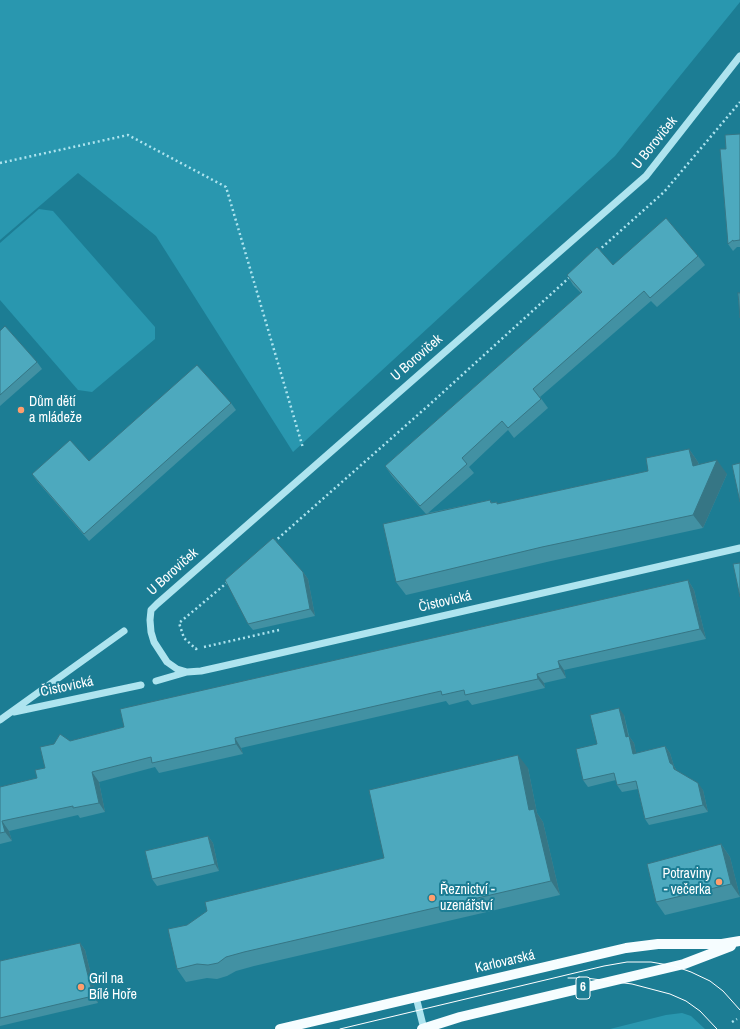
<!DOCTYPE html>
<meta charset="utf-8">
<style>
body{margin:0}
canvas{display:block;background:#1c7d94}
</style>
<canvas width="740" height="1029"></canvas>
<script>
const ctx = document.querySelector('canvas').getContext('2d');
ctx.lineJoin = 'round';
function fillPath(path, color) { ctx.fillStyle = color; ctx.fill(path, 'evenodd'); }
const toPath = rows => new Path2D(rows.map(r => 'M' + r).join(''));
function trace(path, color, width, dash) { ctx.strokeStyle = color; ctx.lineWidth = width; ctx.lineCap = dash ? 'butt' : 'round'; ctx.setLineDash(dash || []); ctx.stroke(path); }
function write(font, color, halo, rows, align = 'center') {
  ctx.font = font + ' "Archivo Narrow",sans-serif'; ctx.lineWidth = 4; ctx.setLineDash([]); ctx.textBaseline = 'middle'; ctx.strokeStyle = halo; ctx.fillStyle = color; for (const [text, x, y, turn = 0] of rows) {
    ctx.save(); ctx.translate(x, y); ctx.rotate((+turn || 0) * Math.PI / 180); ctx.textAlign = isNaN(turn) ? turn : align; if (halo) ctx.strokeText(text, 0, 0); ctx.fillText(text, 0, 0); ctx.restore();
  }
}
const green = toPath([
 [0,0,740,0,740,2,615,156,293,452,156,236,78,173,0,240],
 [39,209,53,211,155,327,155,339,92,392,78,390,0,300,0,243],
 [682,1013,691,1016,705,1029,610,1029,666,1015]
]);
const path = toPath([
 [0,163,128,135,226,187,303,448],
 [598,251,664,192,740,102],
 [274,542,429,405,571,276],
 [204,647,279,630],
 [197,648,196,649,184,638,179,623,229,581],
 [732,1022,737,1019]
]);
const minor = toPath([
 [187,672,177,669,167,662,154,642,151,632,150,620,151,610,157,604,646,176,740,56],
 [156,681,187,672,201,671,219,667,740,548],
 [14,712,141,685],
 [0,720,124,631],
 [416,997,424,1029]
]);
const major = toPath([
 [280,1029,626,948,658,944,722,944,740,941],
 [422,1029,460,1017,684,964,731,946]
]);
const tram = toPath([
 [568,978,586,978,632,984,670,994,686,1001,700,1011,717,1029],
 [340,1029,604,966,627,962,651,962,674,966,691,972,710,981,723,991,740,1010]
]);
const wall = toPath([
 [740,134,740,247,737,247,733,251,728,244,726,149],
 [698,256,705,265,657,307,651,301,540,397,548,408,514,438,508,430,469,467,474,473,428,513,490,500,492,503,498,504,648,471,689,449,698,462,699,465,727,474,703,528,551,561,406,595,396,582,426,514,392,476,385,466,581,293,573,285,567,275,613,265],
 [0,331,37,362,42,369,0,406],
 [231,403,236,410,89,541,37,481,32,474,89,461],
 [303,572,308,579,315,616,253,630,248,624],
 [688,580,694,590,706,639,564,670,566,678,544,683,545,688,472,705,468,700,449,705,446,701,241,748,243,754,159,773,155,767,99,782,105,812,80,818,78,815,9,831,12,841,0,844,0,787,37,778,70,741,124,727],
 [624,715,629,736,634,743,636,753,665,746,670,753,674,766,677,771,703,790,708,812,649,825,645,819,638,789,622,792,617,785,616,780,588,787,583,780,597,744],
 [528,768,537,813,543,822,560,895,254,966,236,971,227,976,217,979,207,978,186,982,177,969,187,925,384,858],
 [208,836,213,843,219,871,157,886,152,879],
 [721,844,730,857,740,897,665,915,656,902],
 [80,943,85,950,98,1003,0,1026,0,961]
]);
const shadedWall = toPath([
 [689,449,698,462,702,480,693,466],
 [717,460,727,474,703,528,693,515],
 [303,572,308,579,315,616,310,609],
 [688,580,694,590,706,639,700,629],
 [558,661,564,670,566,678,560,668],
 [537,674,544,683,545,688,538,679],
 [619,708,624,715,630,744,626,737],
 [629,736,634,743,638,761,633,754],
 [235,738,241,748,243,754,236,744],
 [665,746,670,753,674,766,677,771,678,776,670,763],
 [518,755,528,768,537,813,543,822,560,895,551,881,529,810],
 [92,772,99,782,105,812,99,803],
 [698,783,703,790,708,812,703,805],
 [2,821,9,831,12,841,5,832],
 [208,836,213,843,219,871,215,864],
 [721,844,730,857,740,897,731,884],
 [80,943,85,950,98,1003,93,996]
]);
const building = toPath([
 [740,134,740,240,733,241,733,240,728,244,720,149,726,149,725,135,740,134],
 [666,218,698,256,650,298,644,291,533,389,541,399,508,428,502,421,462,458,467,464,420,506,385,466,582,292,567,275,597,247,613,265,666,218],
 [738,293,740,293,740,318,738,293],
 [5,326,37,362,0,395,0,331,5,326],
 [197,365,231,403,84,534,32,474,70,440,89,461,197,365],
 [689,449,693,466,717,460,693,515,542,547,396,582,383,524,490,500,491,503,497,502,497,504,648,471,646,458,689,449],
 [740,463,740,502,732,465,740,463],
 [273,538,303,572,310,609,248,624,225,580,273,538],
 [740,563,740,597,733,564,740,563],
 [688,580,700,629,558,661,560,668,537,674,538,679,465,695,464,690,442,695,441,691,235,738,236,744,152,763,151,757,92,772,99,803,73,808,73,806,2,821,5,832,0,833,0,787,37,778,35,770,45,768,40,747,54,744,60,734,70,741,124,727,120,709,688,580],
 [619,708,626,737,629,736,633,754,665,746,670,763,673,765,674,769,698,783,703,805,645,819,636,781,617,785,614,773,583,780,576,749,597,744,590,715,619,708],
 [518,755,529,810,534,809,551,881,244,952,226,957,218,963,208,965,197,964,177,969,168,929,187,925,207,911,205,902,384,858,369,790,518,755],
 [208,836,215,864,152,879,145,851,208,836],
 [721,844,731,884,656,902,647,864,721,844],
 [80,943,93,996,0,1018,0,961,80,943]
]);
const markers = [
 [21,410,4,"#ff9e6d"],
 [719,882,4,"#ff9e6d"],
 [432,898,4,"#ff9e6d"],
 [81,987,4,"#ff9e6d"]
];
const shields = [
 [583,988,14]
];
const shieldNames = [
 ["6",583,988]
];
const streetNames = [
 ["U Boroviček",655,143,-51],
 ["U Boroviček",417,358,-41],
 ["U Boroviček",173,572,-42],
 ["Čistovická",445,602,-13],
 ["Čistovická",67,687,-12],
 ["Karlovarská",505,962,-13]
];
const poiNames = [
 ["Dům dětí",29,402],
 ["a mládeže",29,418],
 ["Potraviny",711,874,"right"],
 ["- večerka",711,890,"right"],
 ["Řeznictví -",440,890],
 ["uzenářství",440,906],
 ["Gril na",89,979],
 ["Bílé Hoře",89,995]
];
fillPath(green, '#2997af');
trace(path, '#aee4ef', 2.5, [2, 3]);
trace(minor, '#aee4ef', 7);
trace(major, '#f6fdff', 10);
trace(tram, '#fff', 1);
fillPath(wall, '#4291a3');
fillPath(shadedWall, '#367685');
fillPath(building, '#4da9be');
trace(building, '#367685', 1);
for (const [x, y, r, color] of markers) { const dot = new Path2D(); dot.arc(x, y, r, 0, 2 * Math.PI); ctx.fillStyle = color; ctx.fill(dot); trace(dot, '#1c7d94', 1.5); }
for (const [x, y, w] of shields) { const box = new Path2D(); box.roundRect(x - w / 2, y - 11, w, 22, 3); ctx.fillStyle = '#1c7d94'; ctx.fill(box); trace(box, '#fff', 1); }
write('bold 13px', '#fff', null, shieldNames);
write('14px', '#fff', '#1c7d94', streetNames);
write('14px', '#fff', '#1c7d94', poiNames, 'left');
</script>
